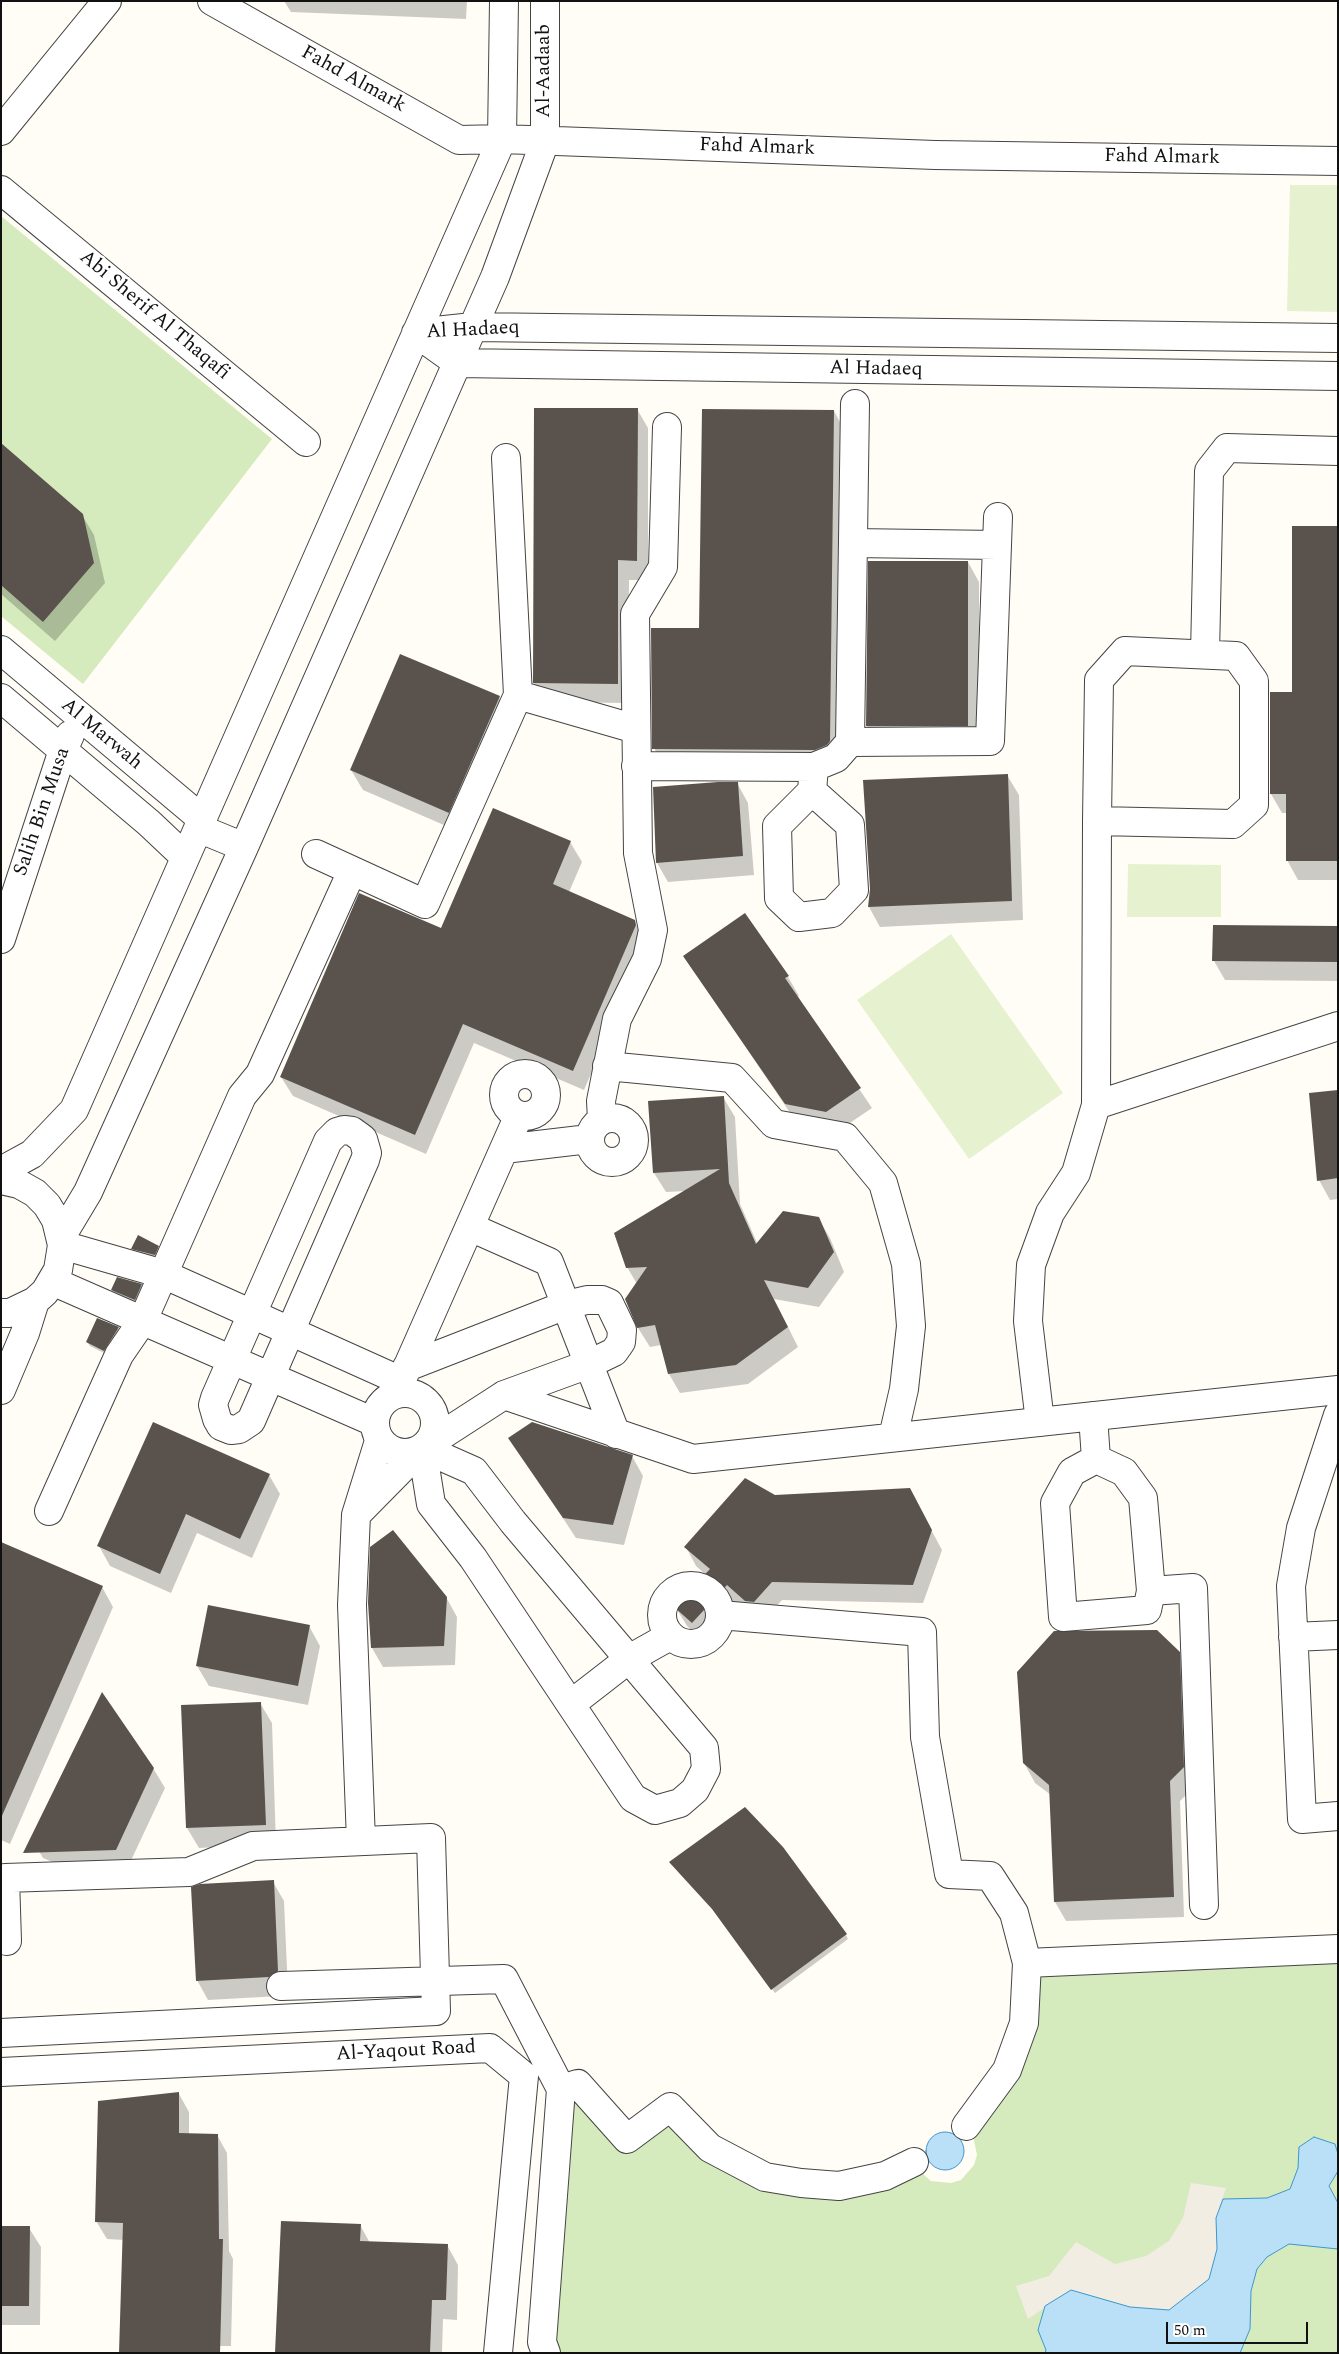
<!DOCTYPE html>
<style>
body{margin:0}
#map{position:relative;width:1339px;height:2354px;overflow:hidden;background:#fffdf5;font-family:Spectral,serif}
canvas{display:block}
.frame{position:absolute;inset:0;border:2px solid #111;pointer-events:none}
.scale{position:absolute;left:1166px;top:2322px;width:142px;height:22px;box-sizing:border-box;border:2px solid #111;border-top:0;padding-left:6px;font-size:15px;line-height:18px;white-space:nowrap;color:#111;-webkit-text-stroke:4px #fff;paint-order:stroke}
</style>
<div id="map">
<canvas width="1339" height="2354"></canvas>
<div class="frame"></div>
<div class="scale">50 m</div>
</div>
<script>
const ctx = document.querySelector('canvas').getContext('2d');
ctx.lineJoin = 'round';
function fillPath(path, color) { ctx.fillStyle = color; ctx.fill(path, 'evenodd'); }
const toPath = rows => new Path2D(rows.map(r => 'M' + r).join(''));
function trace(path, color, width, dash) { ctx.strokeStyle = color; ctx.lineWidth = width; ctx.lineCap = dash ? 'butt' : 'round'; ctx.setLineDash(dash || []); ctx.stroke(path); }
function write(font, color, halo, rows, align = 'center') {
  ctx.font = font + ' Spectral,serif'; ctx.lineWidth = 5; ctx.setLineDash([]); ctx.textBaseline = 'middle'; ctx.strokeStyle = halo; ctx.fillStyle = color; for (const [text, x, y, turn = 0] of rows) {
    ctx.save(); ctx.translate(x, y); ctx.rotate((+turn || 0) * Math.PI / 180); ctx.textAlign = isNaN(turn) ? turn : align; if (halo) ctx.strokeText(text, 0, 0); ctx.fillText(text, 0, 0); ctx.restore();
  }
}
const green = toPath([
 [1,216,272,439,83,684,1,616],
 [1338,1949,1338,2353,546,2353,561,2089,627,2139,670,2107,765,2177,916,2168,931,2181,951,2183,961,2180,974,2165,977,2155,973,2135,1007,2070,1027,1963]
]);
const pitch = toPath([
 [1290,185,1338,185,1338,312,1287,311],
 [1128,864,1221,865,1221,917,1127,917],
 [951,934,1063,1093,969,1159,857,1000]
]);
const plaza = toPath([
 [1191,2183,1226,2188,1216,2218,1217,2249,1209,2279,1169,2310,1130,2307,1071,2290,1028,2319,1016,2286,1049,2276,1076,2242,1115,2264,1146,2256,1169,2241,1183,2218]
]);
const water = toPath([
 '926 2151a19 19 0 1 1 38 0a19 19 0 1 1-38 0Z',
 [1314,2137,1335,2144,1338,2154,1338,2171,1329,2186,1338,2203,1338,2249,1289,2244,1267,2257,1257,2269,1251,2291,1250,2329,1240,2353,1045,2353,1046,2350,1038,2330,1045,2306,1071,2290,1130,2307,1169,2310,1187,2296,1209,2279,1217,2249,1216,2218,1223,2199,1267,2198,1290,2189,1298,2168,1299,2147,1314,2137]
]);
const shadow = toPath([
 [284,1,467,1,466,19,291,12],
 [637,409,648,428,648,580,629,580,628,703,546,702,534,683],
 [834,411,845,431,841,761,665,768,654,748,701,629],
 [1,445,82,515,94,535,105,583,55,641,1,594],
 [1338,527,1338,880,1298,880,1287,860,1287,813,1282,813,1271,794,1293,693],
 [968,562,979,582,979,745,878,746,867,726],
 [499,697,510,717,460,832,363,790,351,770],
 [1007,775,1019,795,1023,920,880,927,869,907,871,889],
 [737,783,748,803,754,875,668,882,657,863],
 [570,842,582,862,569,892,634,921,647,946,584,1090,474,1043,426,1154,293,1096,281,1077,442,930],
 [745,914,788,977,799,996,797,997,872,1108,838,1131,797,1123,684,956],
 [1338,928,1338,981,1225,980,1214,961],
 [1338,1091,1338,1199,1330,1200,1319,1180],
 [723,1097,735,1117,740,1204,758,1245,818,1218,830,1238,844,1272,819,1307,774,1299,798,1347,748,1384,680,1393,669,1374,661,1345,650,1347,638,1328,637,1284,627,1267,686,1191,666,1192,654,1173],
 [158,1247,160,1251,157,1259,135,1253,132,1249],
 [141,1285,143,1289,137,1304,115,1294,112,1290],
 [118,1328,121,1333,106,1354,90,1346,87,1342],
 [510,1438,632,1456,643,1476,624,1545,576,1538],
 [269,1475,280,1494,252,1558,197,1533,171,1593,110,1566,99,1546],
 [775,1496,920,1509,942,1550,923,1603,782,1600,764,1620,738,1603,703,1641,687,1626,676,1608,706,1575,696,1566,686,1547],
 [1,1547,102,1587,113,1607,10,1844,1,1840],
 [446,1597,457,1617,455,1665,383,1667,372,1648],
 [309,1626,320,1646,308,1705,209,1686,197,1666],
 [1179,1653,1190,1673,1194,1787,1180,1801,1184,1917,1066,1921,1055,1902,1051,1795,1035,1783,1024,1763],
 [260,1703,272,1723,276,1844,199,1848,187,1828,183,1707],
 [153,1768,165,1788,127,1869,73,1871,43,1858,31,1838],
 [273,1882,284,1901,288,1991,280,1996,208,2000,197,1980],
 [716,1913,846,1935,848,1939,775,1993],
 [179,2094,189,2112,189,2134,217,2135,227,2153,229,2251,233,2259,231,2346,220,2346,220,2353,121,2353,124,2240,107,2239,96,2221],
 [360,2225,370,2243,447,2245,458,2265,457,2320,443,2319,442,2353,277,2353],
 [1,2227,29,2228,41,2247,40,2325,1,2325]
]);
const building = toPath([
 [534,408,638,408,637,561,618,560,618,684,533,683],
 [702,409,834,410,830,741,827,745,815,750,652,749,651,628,699,628],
 [1,443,83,514,94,563,43,622,1,585],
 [1292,526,1338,526,1338,861,1286,861,1286,794,1270,794,1270,692,1292,692],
 [868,561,968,561,968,726,866,726],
 [400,654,500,696,449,813,350,770],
 [1008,774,1012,901,868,907,870,889,863,780],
 [718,782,738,782,743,856,656,863,653,787],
 [493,808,571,841,553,884,635,920,636,925,573,1071,463,1024,415,1135,280,1077,359,893,441,928],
 [745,913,789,976,785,978,861,1088,826,1112,785,1104,683,956],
 [1213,925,1338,926,1338,962,1212,961],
 [1338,1090,1338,1178,1317,1181,1309,1093],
 [724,1096,729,1183,756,1244,783,1211,819,1217,834,1252,808,1288,764,1280,788,1327,736,1365,668,1374,655,1325,637,1328,625,1299,647,1267,626,1268,614,1233,720,1169,653,1173,648,1101],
 [138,1235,159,1246,155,1255,131,1249],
 [117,1277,142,1284,135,1300,111,1290],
 [97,1318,119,1327,104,1351,86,1342],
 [153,1422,270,1474,240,1539,186,1514,160,1574,97,1546],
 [532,1422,633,1455,613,1525,563,1518,508,1438],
 [745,1478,775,1495,910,1488,932,1530,913,1585,772,1582,754,1602,745,1601,727,1585,692,1623,674,1607,710,1569,684,1547],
 [393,1530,447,1597,444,1646,371,1648,368,1603,370,1547],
 [1,1542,103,1586,1,1818],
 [208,1605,310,1625,298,1686,196,1666],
 [1157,1630,1180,1652,1184,1767,1170,1781,1174,1897,1054,1902,1049,1785,1023,1763,1017,1672,1054,1631],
 [102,1692,154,1768,116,1850,23,1853],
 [261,1702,266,1825,186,1828,181,1705],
 [745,1807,783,1847,847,1934,771,1990,712,1909,669,1862],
 [274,1880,278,1971,269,1977,196,1981,191,1887,200,1884],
 [179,2092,179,2133,218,2134,219,2239,223,2239,220,2353,119,2353,123,2223,95,2222,98,2101],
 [281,2221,361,2224,360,2241,448,2244,446,2300,432,2300,430,2353,275,2353],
 [1,2226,30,2226,29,2306,1,2306]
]);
const minor = toPath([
 [212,1,459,140,502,139,935,155,1338,161],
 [1,131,107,1],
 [1,190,306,442],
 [416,333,458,363,1338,376],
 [416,333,473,327,1338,338],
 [853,543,997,545],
 [1,650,202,819],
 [1205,654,1209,471,1227,448,1338,451],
 [518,695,636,729],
 [1,698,149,823,185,857],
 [850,742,855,404],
 [636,766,814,767,836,758,850,742,990,741,998,517],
 [812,791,850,825,854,890,832,913,799,917,779,898,777,826,812,791,814,767],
 [198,828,244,847],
 [316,854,425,904,518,695,506,458],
 [1,939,63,750,70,735],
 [607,1066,732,1078,774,1124,845,1137,883,1183,906,1264,911,1326,904,1389,893,1437],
 '504 1095a21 21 0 1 1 42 0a21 21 0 1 1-42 0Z',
 [1096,1105,1338,1026],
 '590 1140a22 22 0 1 1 44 0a22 22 0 1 1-44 0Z',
 [602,1120,601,1101,617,1019,647,959,653,930,638,853,635,614,663,567,667,427],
 [344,1130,352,1131,363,1139,367,1153,365,1160,251,1421,239,1429,231,1430,221,1426,217,1419,213,1405,215,1398,328,1141,337,1132,344,1130],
 [504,1149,589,1139],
 [1,1171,32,1154,74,1110,502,139,504,1],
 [1,1180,19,1184,35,1193,47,1205,56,1220,62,1245,58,1270,45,1292,35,1301,10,1313,1,1313],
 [470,1227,549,1262,616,1434],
 [61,1237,88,1192,244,847,495,277,545,141,545,1],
 [62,1245,163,1274,401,1381],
 [52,1281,374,1422],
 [403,1377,519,1115],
 [1,1390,25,1333,35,1301],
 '375 1423a30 30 0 1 1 60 0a30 30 0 1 1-60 0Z',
 [504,1395,693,1459,1338,1390],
 [1338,1415,1301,1528,1291,1586,1302,1819,1338,1816],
 [1093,1416,1096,1459,1072,1472,1055,1503,1063,1617,1147,1610,1151,1591,1143,1498,1124,1472,1096,1459],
 [1040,1422,1028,1321,1031,1265,1050,1213,1076,1173,1096,1105,1097,821,1099,680,1125,651,1236,656,1254,681,1254,805,1233,824,1097,821],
 [422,1448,474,1471,513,1522,704,1748,706,1769,695,1790,680,1803,655,1810,633,1798,473,1558,431,1504,422,1448],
 [49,1511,119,1355,143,1320,242,1096,260,1074,352,871],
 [356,1515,422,1448,504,1395,589,1364,614,1352,621,1342,622,1330,609,1303,602,1300,587,1300,566,1305,407,1367],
 '662 1615a29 29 0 1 1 58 0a29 29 0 1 1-58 0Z',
 [1151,1591,1193,1588,1204,1905],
 [720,1615,922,1632,925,1737,949,1874,990,1876,1014,1913,1027,1963,1024,2023,1007,2070,966,2126],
 [1293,1637,1338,1635],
 [571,1704,629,1659,670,1636],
 [361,1841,352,1605,356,1515,379,1441],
 [1027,1963,1338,1949],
 [281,1986,504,1979,561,2089,542,2342,546,2353],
 [1,2033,436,2011,431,1838,253,1846,189,1872,5,1878,7,1941],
 [1,2072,490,2048,524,2076,498,2353],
 [561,2089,578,2084,627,2139,670,2107,710,2148,765,2177,801,2183,839,2186,885,2176,914,2162]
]);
const streetNames = [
 ["Al-Aadaab",545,71,-90],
 ["Fahd Almark",353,80,29],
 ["Fahd Almark",757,148,2],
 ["Fahd Almark",1162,158,1],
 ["Abi Sherif Al Thaqafi",154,316,40],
 ["Al Hadaeq",473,331,-3],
 ["Al Hadaeq",876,370,1],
 ["Al Marwah",101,735,40],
 ["Salih Bin Musa",43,812,-71],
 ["Al-Yaqout Road",406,2052,-3]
];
fillPath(green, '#d5ebbd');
fillPath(pitch, '#e6f2cf');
fillPath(plaza, '#f1ede2');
fillPath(water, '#b9e0f7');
trace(water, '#3f96cf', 1);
fillPath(shadow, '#0003');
fillPath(building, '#5a524d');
trace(minor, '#444', 30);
trace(minor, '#fff', 28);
write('20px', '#111', '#fff', streetNames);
</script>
